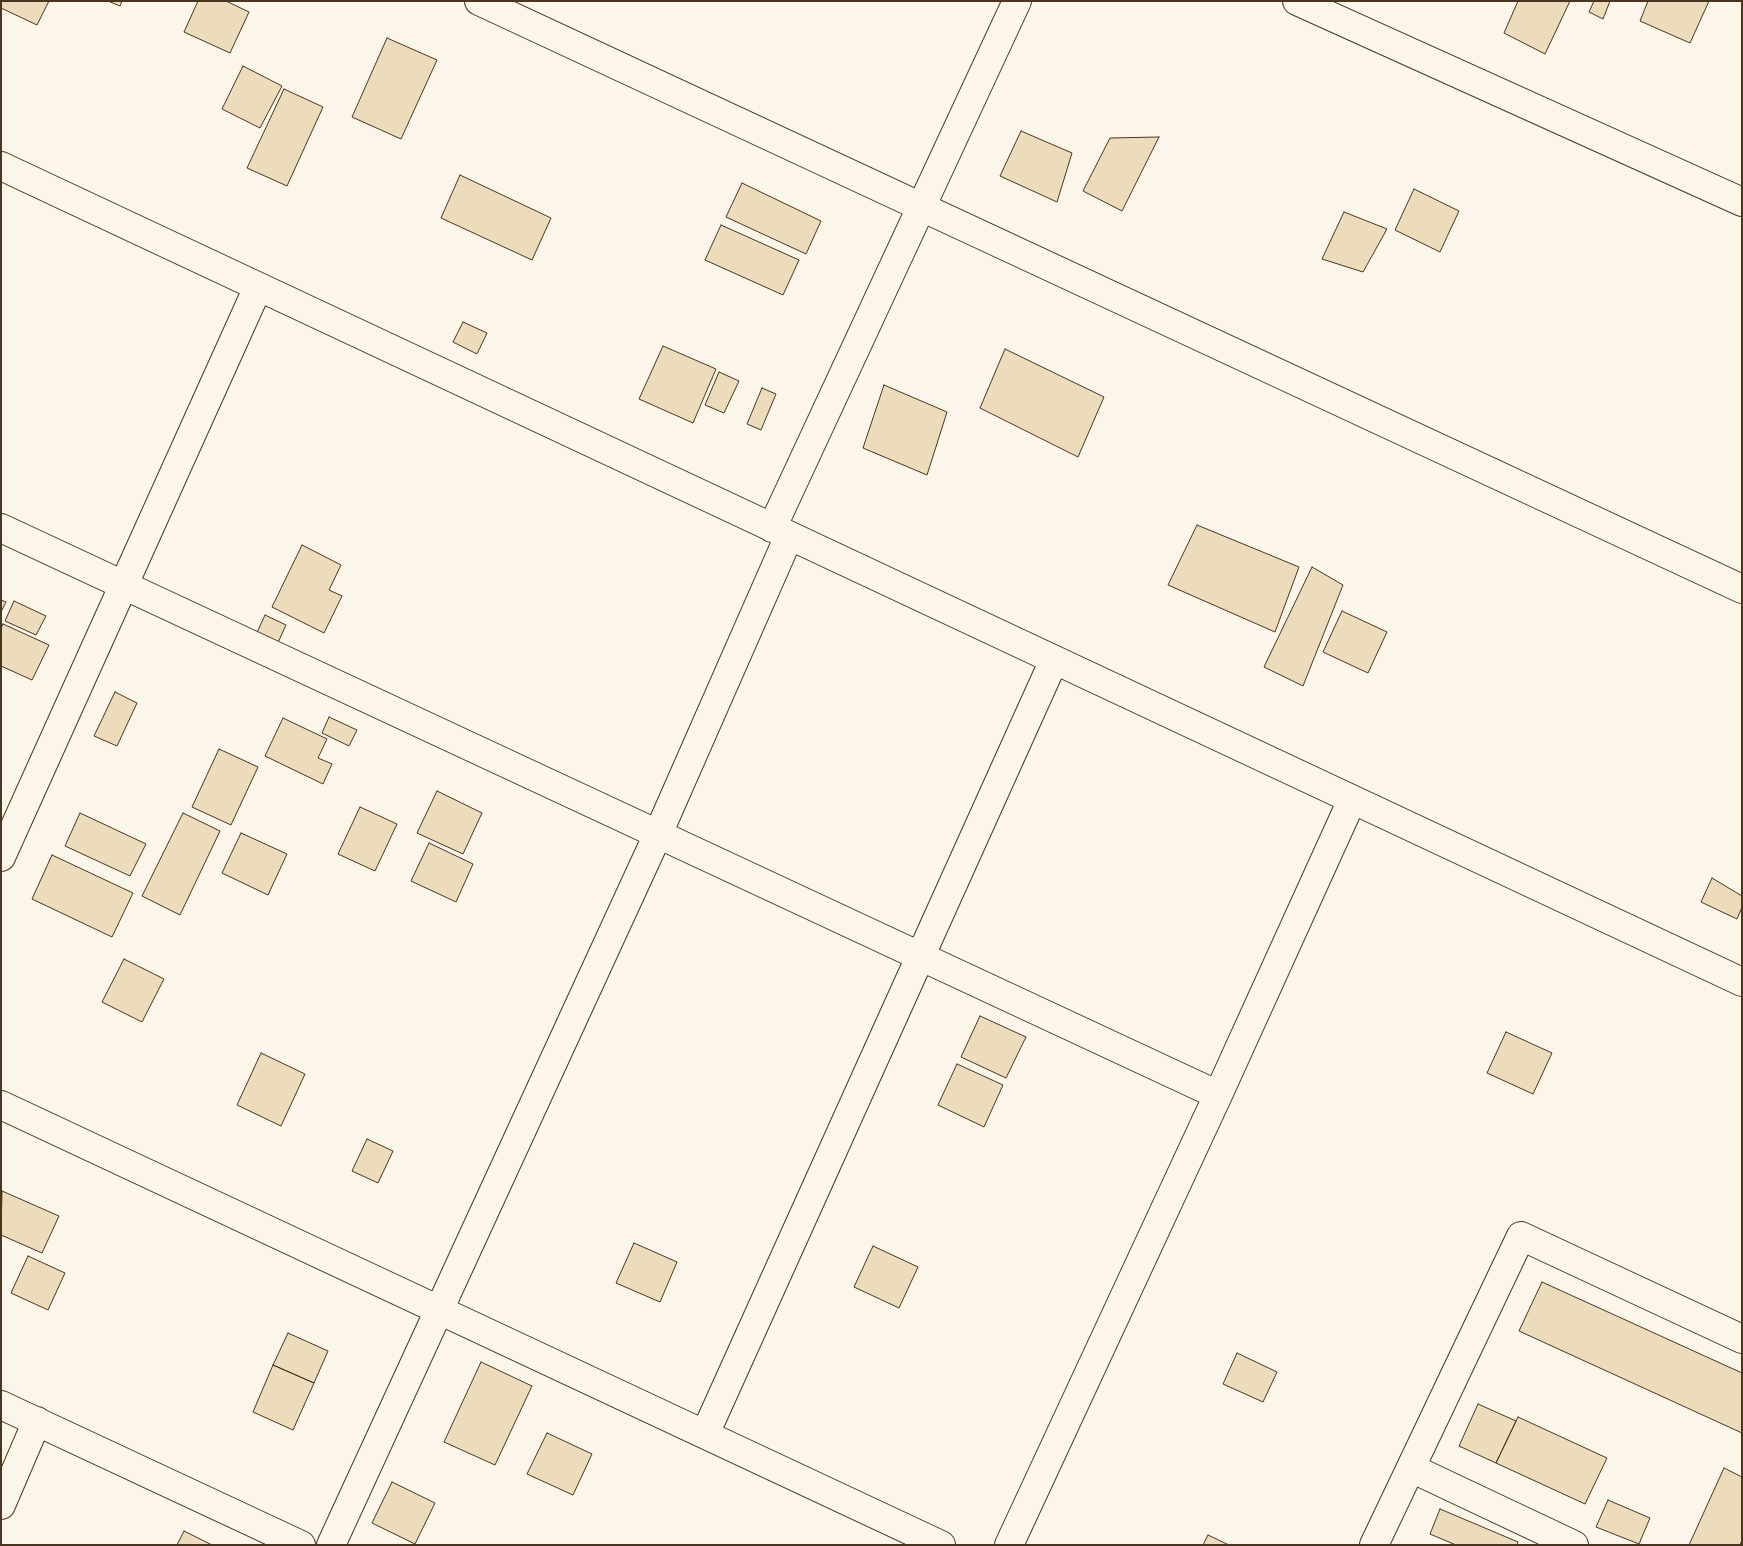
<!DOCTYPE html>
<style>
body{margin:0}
#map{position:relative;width:1743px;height:1546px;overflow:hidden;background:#fbf6e9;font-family:Georgia,serif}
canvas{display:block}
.frame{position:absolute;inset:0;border:2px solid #4a3520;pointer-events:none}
</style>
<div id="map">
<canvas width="1743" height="1546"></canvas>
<div class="frame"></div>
</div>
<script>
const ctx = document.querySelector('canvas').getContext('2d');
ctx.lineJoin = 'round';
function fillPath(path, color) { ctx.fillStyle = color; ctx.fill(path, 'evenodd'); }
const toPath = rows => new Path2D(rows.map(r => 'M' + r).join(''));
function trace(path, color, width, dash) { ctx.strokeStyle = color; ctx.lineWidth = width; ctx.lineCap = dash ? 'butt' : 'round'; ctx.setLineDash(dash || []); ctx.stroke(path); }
const building = toPath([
 [1,1,49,1,37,25,1,8,1,1],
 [108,1,122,1,120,6,108,1],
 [198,1,226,1,249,12,230,53,184,32,198,1],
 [1518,1,1570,1,1545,54,1504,33,1518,1],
 [1594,1,1610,1,1603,19,1589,12,1594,1],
 [1648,1,1709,1,1690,43,1640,21,1648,1],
 [387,38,437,60,401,139,352,117,387,38],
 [243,66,282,86,260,128,222,109,243,66],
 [284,89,323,107,287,186,247,168,284,89],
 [1021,131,1072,153,1057,202,1000,176,1021,131],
 [1159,137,1122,211,1083,191,1110,138,1159,137],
 [460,175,551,218,532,260,441,218,460,175],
 [742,183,821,221,806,254,726,217,742,183],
 [1414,189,1459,211,1440,252,1395,230,1414,189],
 [1344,212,1387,229,1363,272,1322,259,1344,212],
 [721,225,799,260,783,295,705,260,721,225],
 [463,322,487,333,477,354,453,342,463,322],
 [663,346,716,369,693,423,639,399,663,346],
 [1005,349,1104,397,1078,457,980,408,1005,349],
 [719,372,739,381,724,413,705,405,719,372],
 [884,385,947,412,927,475,863,448,884,385],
 [762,388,776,394,761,430,747,424,762,388],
 [1197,525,1299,567,1275,632,1168,585,1197,525],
 [302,545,341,565,329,590,342,596,324,633,272,607,302,545],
 [1312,567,1343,585,1303,686,1264,667,1312,567],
 [1,600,6,602,1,612,1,600],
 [14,601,46,616,36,635,5,621,14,601],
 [1342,611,1387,632,1368,673,1323,652,1342,611],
 [265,615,286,625,276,647,255,637,265,615],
 [3,624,49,645,32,680,1,666,1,628,3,624],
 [115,692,137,703,117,746,94,736,115,692],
 [329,717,357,730,349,746,322,733,329,717],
 [283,718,327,739,318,758,332,764,323,784,265,756,283,718],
 [219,749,258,767,231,825,192,807,219,749],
 [437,791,482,813,463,854,417,833,437,791],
 [360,807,397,824,375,871,338,854,360,807],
 [80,813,146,844,130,876,65,846,80,813],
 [183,813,220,831,180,915,142,896,183,813],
 [241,833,287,854,268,895,222,873,241,833],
 [429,843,473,864,456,902,411,881,429,843],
 [52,855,133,893,112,937,32,899,52,855],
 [1712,878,1742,896,1742,907,1737,919,1701,902,1712,878],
 [124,959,164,979,142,1022,102,1002,124,959],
 [980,1016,1026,1037,1006,1078,961,1057,980,1016],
 [1506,1032,1552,1053,1533,1094,1487,1073,1506,1032],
 [261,1053,305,1074,281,1126,237,1105,261,1053],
 [957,1064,1003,1085,984,1127,938,1105,957,1064],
 [367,1139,393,1151,378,1183,352,1171,367,1139],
 [2,1191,59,1216,42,1253,1,1235,2,1191],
 [634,1243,677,1262,660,1302,616,1283,634,1243],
 [873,1246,918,1267,899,1308,854,1287,873,1246],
 [28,1256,65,1273,48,1310,11,1293,28,1256],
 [1542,1282,1742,1373,1742,1433,1519,1331,1542,1282],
 [288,1333,328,1351,314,1383,273,1365,288,1333],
 [1237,1353,1277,1372,1263,1402,1223,1384,1237,1353],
 [481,1362,532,1386,495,1465,444,1442,481,1362],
 [273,1365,314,1383,293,1430,253,1412,273,1365],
 [1478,1404,1516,1421,1496,1463,1459,1446,1478,1404],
 [1518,1417,1607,1458,1585,1504,1496,1463,1518,1417],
 [547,1433,592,1454,573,1495,527,1474,547,1433],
 [1724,1468,1742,1477,1742,1540,1740,1545,1689,1545,1724,1468],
 [392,1482,435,1503,415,1544,372,1523,392,1482],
 [1608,1500,1650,1518,1639,1544,1596,1527,1608,1500],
 [1440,1509,1518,1542,1517,1545,1456,1545,1430,1534,1440,1509],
 [184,1531,212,1545,177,1545,184,1531],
 [1208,1535,1229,1545,1203,1545,1208,1535]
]);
const minor = toPath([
 [479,1,1742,589],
 [1297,1,1742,202],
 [1,166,1742,982],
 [1,528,1218,1095],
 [772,528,1017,1],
 [1,857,258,287],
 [1,1105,941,1545],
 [1,1405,301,1545],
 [705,1434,1054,660],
 [1411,1468,1574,1545],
 [1,1505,37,1421],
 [331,1545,658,834,789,536],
 [1009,1545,1218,1095,1352,800],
 [1374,1545,1521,1236,1742,1339]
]);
fillPath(building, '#ecdcbc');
trace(building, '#4a3520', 1);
trace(minor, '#4a3520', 30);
trace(minor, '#fbf6e9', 28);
</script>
